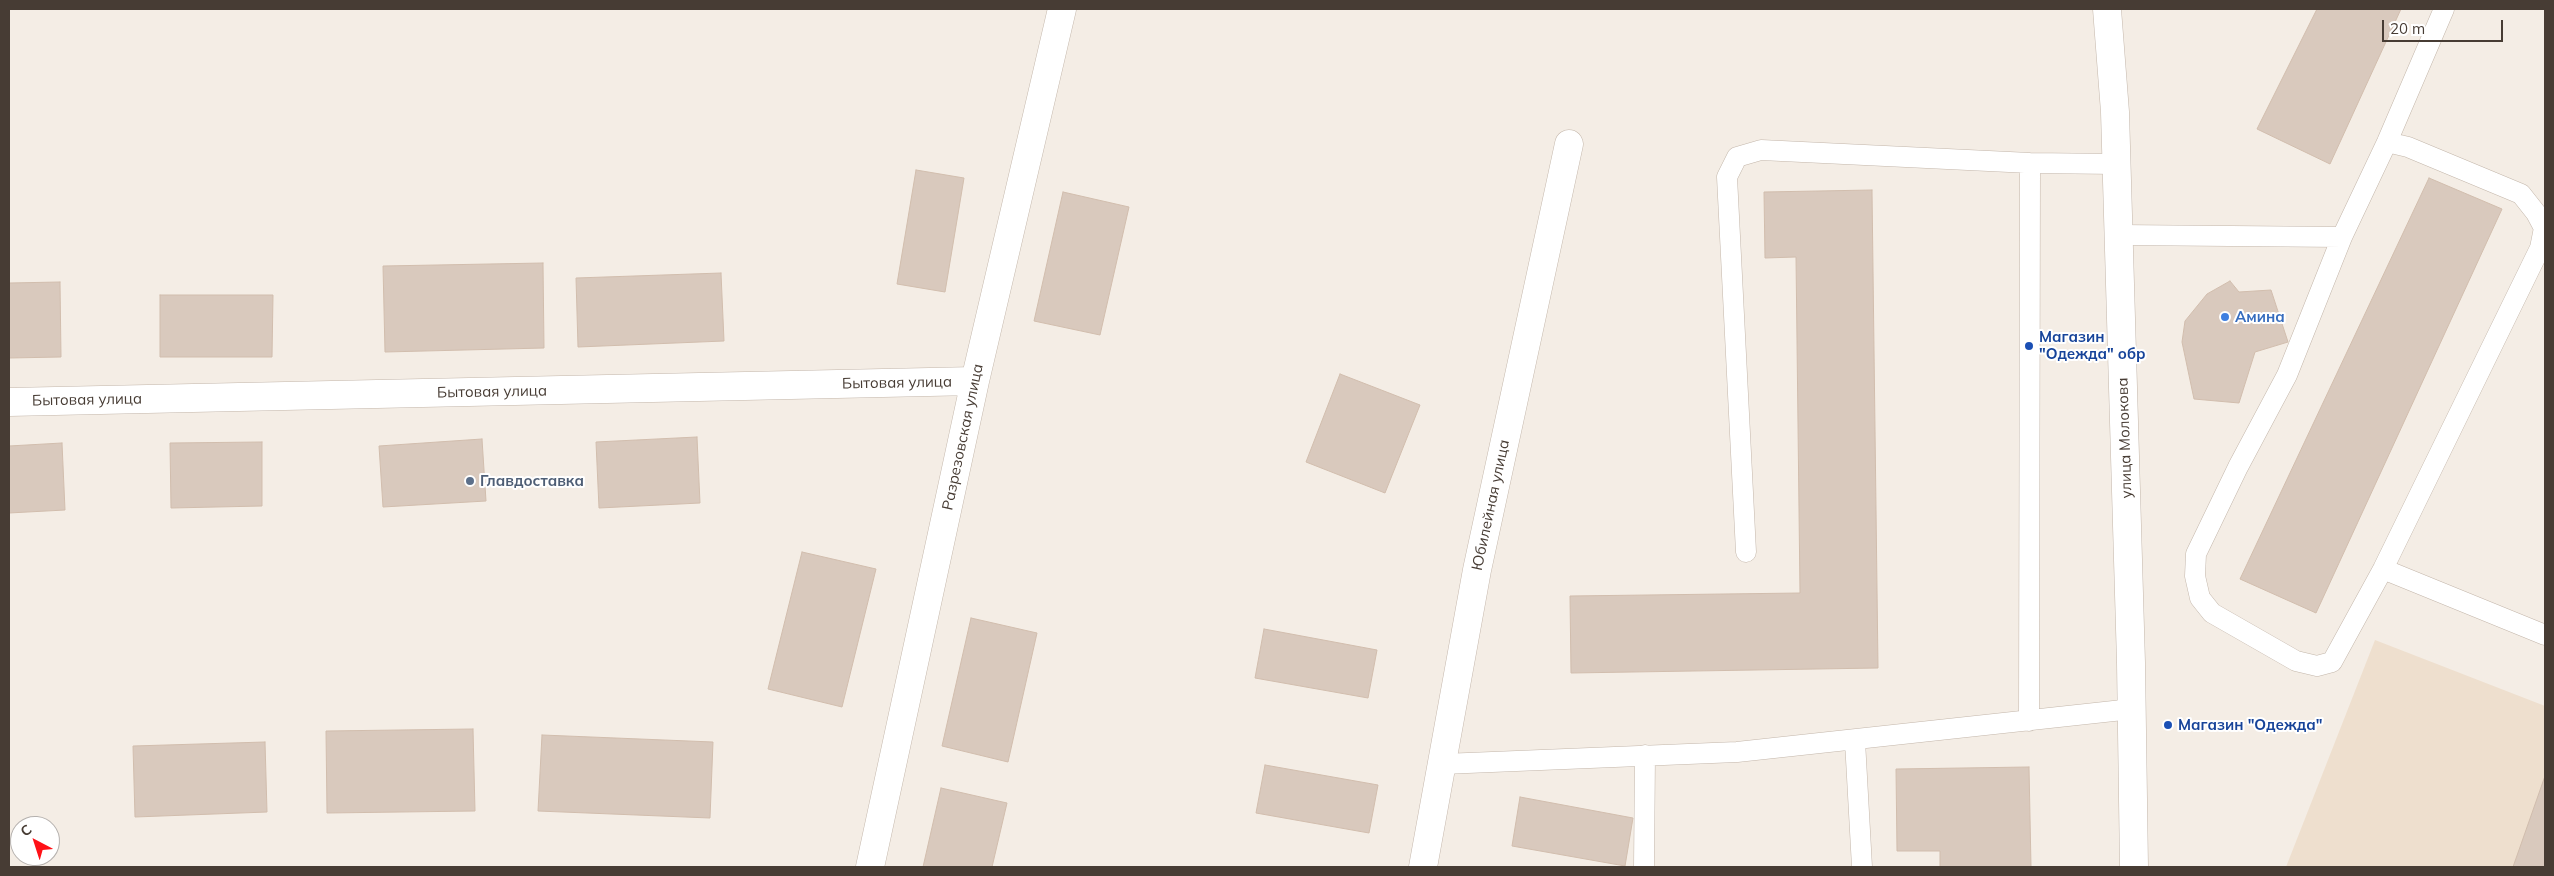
<!DOCTYPE html>
<meta charset="utf-8">
<style>
body{margin:0}
#map{position:relative;width:2554px;height:876px;overflow:hidden;background:#f4ede5;font-family:Mulish,sans-serif}
canvas{display:block}
.frame{position:absolute;inset:0;border:10px solid #473c34;pointer-events:none}
.north{position:absolute;left:10px;top:816px;width:50px;height:50px;box-sizing:border-box;background:#fff;border:1px solid #b5b1ae;border-radius:50%;rotate:320deg;font-size:14px;font-weight:700;line-height:20px;text-align:center;color:#473c34}
.north::after{content:'';display:block;margin:auto;width:18px;height:22px;background:#ff1117;clip-path:polygon(50% 0,100% 100%,50% 72%,0 100%)}
.scale{position:absolute;left:2382px;top:20px;width:121px;height:22px;box-sizing:border-box;border:2px solid #473c34;border-top:0;padding-left:6px;font-size:15px;line-height:18px;white-space:nowrap;color:#473c34;-webkit-text-stroke:4px #fff;paint-order:stroke}
</style>
<div id="map">
<canvas width="2554" height="876"></canvas>
<div class="frame"></div>
<div class="north">С</div>
<div class="scale">20 m</div>
</div>
<script>
const ctx = document.querySelector('canvas').getContext('2d');
ctx.lineJoin = 'round';
function fillPath(path, color) { ctx.fillStyle = color; ctx.fill(path, 'evenodd'); }
const toPath = rows => new Path2D(rows.map(r => 'M' + r).join(''));
function trace(path, color, width, dash) { ctx.strokeStyle = color; ctx.lineWidth = width; ctx.lineCap = dash ? 'butt' : 'round'; ctx.setLineDash(dash || []); ctx.stroke(path); }
function write(font, color, halo, rows, align = 'center') {
  ctx.font = font + ' Mulish,sans-serif'; ctx.lineWidth = 4; ctx.setLineDash([]); ctx.textBaseline = 'middle'; ctx.strokeStyle = halo; ctx.fillStyle = color; for (const [text, x, y, turn = 0] of rows) {
    ctx.save(); ctx.translate(x, y); ctx.rotate((+turn || 0) * Math.PI / 180); ctx.textAlign = isNaN(turn) ? turn : align; if (halo) ctx.strokeText(text, 0, 0); ctx.fillText(text, 0, 0); ctx.restore();
  }
}
const education = toPath([
 [2375,640,2545,706,2545,867,2286,867]
]);
const building = toPath([
 [2317,9,2401,9,2330,164,2257,129,2317,9],
 [916,170,964,178,945,292,897,284,916,170],
 [2429,178,2502,209,2316,613,2240,579,2429,178],
 [1872,190,1878,668,1571,673,1570,596,1800,593,1796,257,1765,258,1764,192,1872,190],
 [1063,192,1129,207,1100,335,1034,321,1063,192],
 [543,263,544,348,385,352,383,266,543,263],
 [721,273,724,341,578,347,576,278,721,273],
 [2230,281,2239,292,2271,290,2288,342,2255,352,2239,403,2194,399,2182,342,2185,321,2207,294,2230,281],
 [60,282,61,357,9,358,9,283,60,282],
 [160,295,273,295,272,357,160,357,160,295],
 [1340,374,1420,405,1385,493,1306,462,1340,374],
 [697,437,700,503,599,508,596,442,697,437],
 [482,439,486,501,383,507,379,446,482,439],
 [262,442,262,506,171,508,170,443,262,442],
 [62,443,65,510,9,513,9,446,62,443],
 [802,552,876,569,842,707,768,689,802,552],
 [971,618,1037,633,1008,762,942,746,971,618],
 [1264,629,1377,650,1368,698,1255,678,1264,629],
 [473,729,475,811,327,813,326,731,473,729],
 [542,735,713,742,710,818,538,811,542,735],
 [265,742,267,812,135,817,133,746,265,742],
 [1265,765,1378,785,1369,833,1256,813,1265,765],
 [2029,767,2031,867,1940,867,1940,851,1897,851,1896,769,2029,767],
 [2545,776,2545,867,2513,867,2545,776],
 [941,788,1007,803,992,867,923,867,941,788],
 [1520,797,1633,818,1625,866,1512,846,1520,797]
]);
const service = toPath([
 [2119,235,2342,237,2387,142,2444,9],
 [2342,237,2287,375,2238,467,2196,554,2195,576,2200,598,2212,613,2296,661,2317,666,2332,662,2383,569,2540,248,2544,228,2536,213,2521,194,2408,147,2387,142],
 [1746,552,1727,177,1737,157,1761,150,2030,163,2117,164],
 [2383,569,2545,635],
 [2029,721,2030,163],
 [1855,741,1862,867],
 [1443,764,1737,752,2132,709],
 [1644,867,1645,755]
]);
const minor = toPath([
 [9,402,975,381],
 [870,867,975,381,1062,9],
 [1423,867,1477,570,1569,144]
]);
const tertiary = toPath([
 [2107,9,2115,112,2131,663,2134,867]
]);
const markers = [
 [2225,317,5,"#3f7fe0"],
 [2029,346,5,"#1a4fb4"],
 [470,481,5,"#5c6f8a"],
 [2168,725,5,"#1a4fb4"]
];
const shopNames = [
 ["Амина",2235,317]
];
const transitNames = [
 ["Магазин",2039,337],
 ["\"Одежда\" обр",2039,354],
 ["Магазин \"Одежда\"",2178,725]
];
const streetNames = [
 ["Бытовая улица",897,383,-1],
 ["Бытовая улица",492,392,-1],
 ["Бытовая улица",87,400,-1],
 ["Разрезовская улица",963,437,-78],
 ["улица Молокова",2125,438,-92],
 ["Юбилейная улица",1491,505,-78]
];
const serviceNames = [
 ["Главдоставка",480,481]
];
fillPath(education, '#eedfce');
fillPath(building, '#d9c9bd');
trace(building, '#d1bdad', 1);
trace(service, '#c3b6aa', 21);
trace(minor, '#c3b6aa', 29);
trace(tertiary, '#c3b6aa', 29);
trace(service, '#fff', 20);
trace(minor, '#fff', 28);
trace(tertiary, '#fff', 28);
for (const [x, y, r, color] of markers) { const dot = new Path2D(); dot.arc(x, y, r, 0, 2 * Math.PI); ctx.fillStyle = color; ctx.fill(dot); trace(dot, '#fff', 2); }
write('bold 15px', '#366cbe', '#fff', shopNames, 'left');
write('bold 15px', '#164399', '#fff', transitNames, 'left');
write('15px', '#473c34', '#fff', streetNames);
write('bold 15px', '#4e5e75', '#fff', serviceNames, 'left');
</script>
